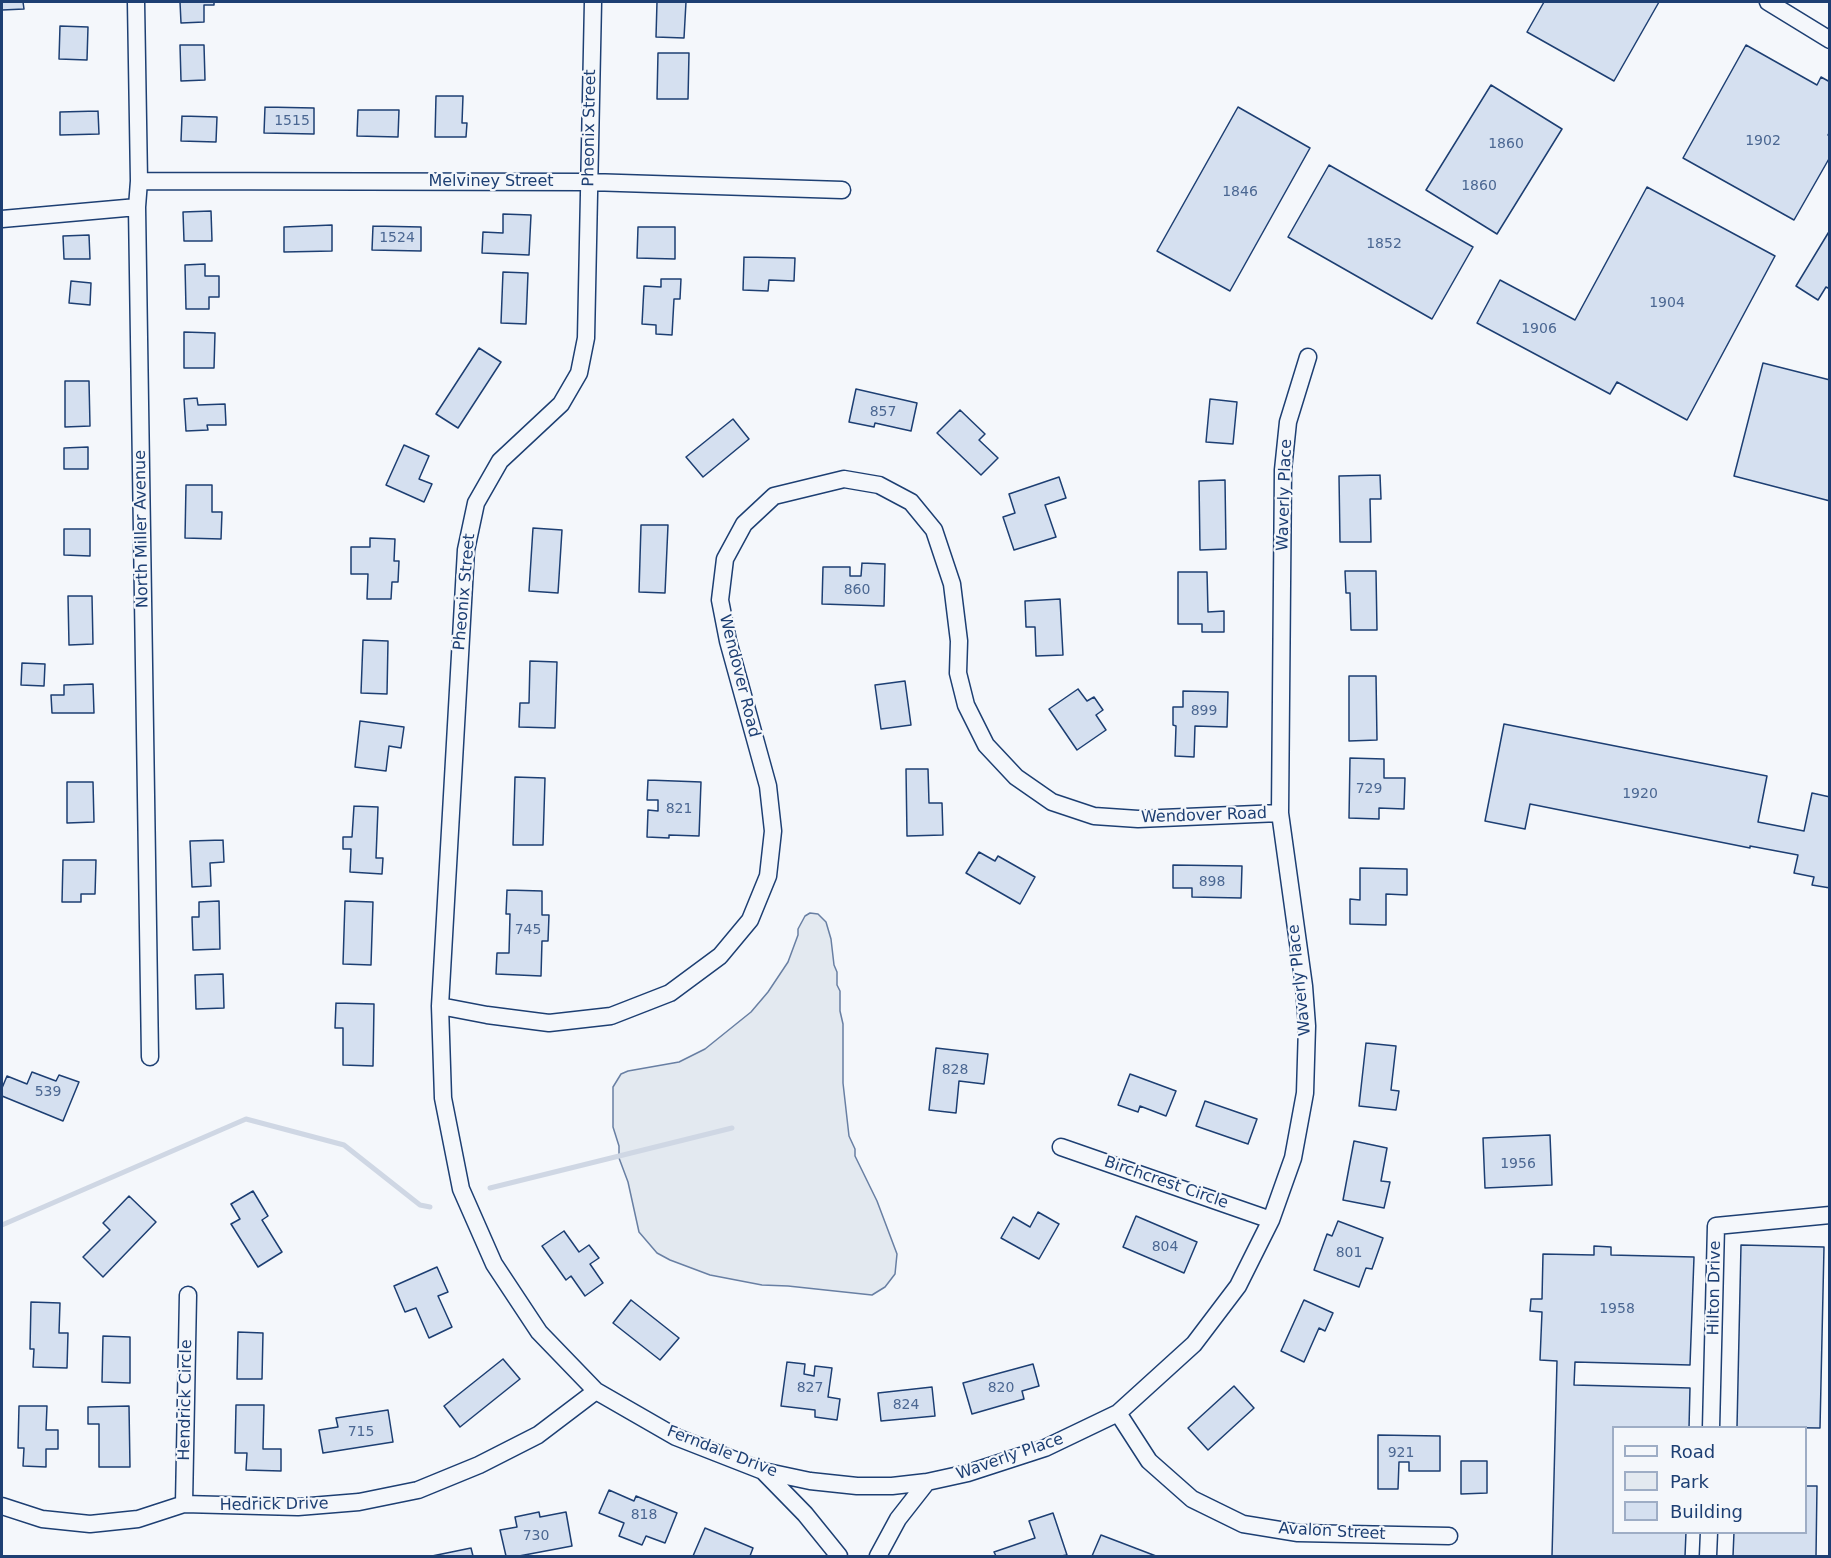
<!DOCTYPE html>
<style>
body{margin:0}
#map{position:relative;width:1831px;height:1558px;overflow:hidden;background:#f4f7fb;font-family:"DejaVu Sans",sans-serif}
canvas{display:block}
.frame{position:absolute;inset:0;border:3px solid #1d3f73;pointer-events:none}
.legend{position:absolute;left:1612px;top:1426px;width:195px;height:108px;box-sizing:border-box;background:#f4f7fb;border:2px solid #9eadc5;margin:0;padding:8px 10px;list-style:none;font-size:18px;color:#1d3f73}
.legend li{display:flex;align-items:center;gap:12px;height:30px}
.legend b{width:30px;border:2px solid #9eadc5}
</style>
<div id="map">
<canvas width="1831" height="1558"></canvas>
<div class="frame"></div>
<ul class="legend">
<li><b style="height:8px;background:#f4f7fb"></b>Road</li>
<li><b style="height:16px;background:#e3e9f0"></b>Park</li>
<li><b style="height:16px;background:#d5e0f0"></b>Building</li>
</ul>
</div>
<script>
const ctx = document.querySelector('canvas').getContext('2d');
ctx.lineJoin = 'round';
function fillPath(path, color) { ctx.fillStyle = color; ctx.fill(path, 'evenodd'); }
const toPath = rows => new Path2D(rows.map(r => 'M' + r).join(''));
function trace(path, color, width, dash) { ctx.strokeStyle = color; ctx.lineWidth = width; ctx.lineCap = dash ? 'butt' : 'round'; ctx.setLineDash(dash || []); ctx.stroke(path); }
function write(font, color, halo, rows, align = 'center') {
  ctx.font = font + ' "DejaVu Sans",sans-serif'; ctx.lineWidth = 4.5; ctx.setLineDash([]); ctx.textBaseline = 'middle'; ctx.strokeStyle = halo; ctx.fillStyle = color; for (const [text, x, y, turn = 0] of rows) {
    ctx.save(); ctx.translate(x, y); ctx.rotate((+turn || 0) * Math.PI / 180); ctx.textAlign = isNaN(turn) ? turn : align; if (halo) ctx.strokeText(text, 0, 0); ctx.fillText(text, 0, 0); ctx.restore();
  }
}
const green = toPath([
 [810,913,818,914,826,922,831,939,834,965,837,972,837,985,840,991,840,1011,843,1024,843,1083,849,1136,855,1149,855,1156,877,1201,897,1254,895,1274,885,1287,872,1295,788,1286,762,1285,710,1275,670,1260,657,1253,639,1232,628,1182,619,1158,619,1146,613,1127,613,1087,621,1074,628,1071,679,1062,705,1049,751,1012,768,992,788,962,798,935,798,929,805,916,810,913]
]);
const stream = toPath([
 [490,1188,732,1128],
 [2,1225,246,1119,344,1145,420,1205,430,1207]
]);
const building = toPath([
 [2,2,23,2,24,9,2,10,2,2],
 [180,2,214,2,214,5,204,5,204,22,181,23,180,2],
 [657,2,686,2,684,38,656,37,657,2],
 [1544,2,1659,2,1614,81,1527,32,1544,2],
 [60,26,88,27,87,60,59,59,60,26],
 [180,45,204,45,205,80,181,81,180,45],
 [1746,45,1817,85,1821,77,1830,82,1830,131,1828,135,1830,136,1830,157,1794,220,1683,158,1746,45],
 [658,53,689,53,688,99,657,99,658,53],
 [1491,85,1562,129,1497,234,1426,190,1491,85],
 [436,96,463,96,462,123,467,123,466,137,435,137,436,96],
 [265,107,314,108,314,134,264,133,265,107],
 [1238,107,1310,148,1230,291,1157,251,1238,107],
 [358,110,399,110,398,137,357,136,358,110],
 [98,111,99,134,60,135,60,112,98,111],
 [182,116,217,117,216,142,181,141,182,116],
 [1329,165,1473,247,1432,319,1288,237,1329,165],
 [1647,187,1775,256,1687,420,1617,382,1610,394,1477,323,1500,280,1575,320,1647,187],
 [211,211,212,241,184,241,183,212,211,211],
 [503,214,531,215,529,255,482,253,483,232,503,233,503,214],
 [332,225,332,251,284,252,284,227,332,225],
 [373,226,421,227,421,251,372,250,373,226],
 [638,227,675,227,675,259,637,258,638,227],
 [1830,230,1830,289,1826,287,1818,300,1796,286,1830,230],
 [89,235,90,259,64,259,63,236,89,235],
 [744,257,795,258,794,281,769,280,768,291,743,290,744,257],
 [205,264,205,276,219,276,219,297,209,297,209,309,186,309,185,265,205,264],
 [503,272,528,273,526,324,501,323,503,272],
 [661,279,681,279,680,299,674,299,672,335,656,334,656,325,642,324,644,286,661,287,661,279],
 [71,281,91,283,90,305,69,303,71,281],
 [184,332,215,333,214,368,184,368,184,332],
 [479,348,501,362,458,428,436,414,479,348],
 [1763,363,1830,380,1830,501,1734,476,1763,363],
 [65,381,89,381,90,426,65,427,65,381],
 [856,389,917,403,911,431,875,423,874,427,849,422,856,389],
 [197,398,198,405,225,404,226,425,207,425,208,430,186,431,184,399,197,398],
 [1210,399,1237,402,1233,444,1206,442,1210,399],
 [960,410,985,434,979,440,998,458,981,475,937,433,960,410],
 [733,419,749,439,703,477,686,457,733,419],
 [404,445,429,456,419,479,432,484,424,502,386,485,404,445],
 [88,447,88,469,64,469,64,448,88,447],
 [1380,475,1381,499,1370,499,1371,542,1340,542,1339,476,1380,475],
 [1059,477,1066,498,1045,505,1056,537,1014,550,1003,517,1015,513,1009,494,1059,477],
 [1225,480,1226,549,1200,550,1199,481,1225,480],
 [186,485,212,485,212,512,222,512,221,539,185,538,186,485],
 [641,525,668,525,665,593,639,592,641,525],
 [533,528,562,530,558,593,529,591,533,528],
 [64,529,90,529,90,556,64,555,64,529],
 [370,538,395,539,394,561,399,561,398,582,392,582,391,599,367,599,368,574,351,574,351,547,370,547,370,538],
 [862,563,885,564,884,606,822,604,823,567,850,567,850,576,861,576,862,563],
 [1345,571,1376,571,1377,630,1351,630,1350,593,1346,593,1345,571],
 [1178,572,1207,572,1208,612,1224,611,1224,632,1202,632,1202,624,1178,624,1178,572],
 [68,596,92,596,93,644,69,645,68,596],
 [1060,599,1063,655,1036,656,1035,627,1026,627,1025,601,1060,599],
 [363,640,388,641,387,694,361,693,363,640],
 [530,661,557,662,555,728,519,727,520,703,529,703,530,661],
 [22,663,45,664,44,686,21,685,22,663],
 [1349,676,1376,676,1377,740,1349,741,1349,676],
 [905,681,911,725,881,729,875,685,905,681],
 [93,684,94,713,52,713,51,695,64,695,64,685,93,684],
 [1078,689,1087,701,1094,697,1103,710,1096,715,1106,730,1077,750,1049,709,1078,689],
 [1183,691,1228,692,1227,727,1195,726,1194,757,1175,756,1176,726,1173,725,1173,707,1183,707,1183,691],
 [360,721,404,727,401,748,389,746,386,771,355,767,360,721],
 [1504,724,1767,776,1758,822,1804,831,1812,793,1830,797,1830,888,1812,885,1814,877,1794,873,1798,855,1750,846,1750,848,1530,804,1525,829,1485,821,1504,724],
 [1350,758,1384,759,1384,778,1405,778,1404,809,1379,808,1379,819,1349,818,1350,758],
 [906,769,928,769,929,803,942,803,943,835,907,836,906,769],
 [515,777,545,778,543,845,513,845,515,777],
 [648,780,701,782,699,836,669,835,669,838,647,837,648,810,658,811,658,800,647,800,648,780],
 [67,782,93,782,94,822,67,823,67,782],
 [354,806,378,807,376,858,383,858,382,874,350,872,351,849,343,849,343,837,352,837,354,806],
 [223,840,224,862,210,863,211,886,192,887,190,841,223,840],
 [979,852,995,861,998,856,1035,877,1020,904,966,873,979,852],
 [63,860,96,860,95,894,81,894,81,902,62,902,63,860],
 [1173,865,1242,866,1241,898,1192,897,1192,888,1173,888,1173,865],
 [1360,868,1407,869,1407,895,1386,894,1386,925,1350,924,1350,899,1360,900,1360,868],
 [507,890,542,891,542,915,549,915,548,941,542,941,541,976,496,974,497,953,509,953,510,914,506,914,507,890],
 [219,901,220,949,193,950,192,917,199,917,199,902,219,901],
 [345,901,373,902,371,965,343,964,345,901],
 [223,974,224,1008,196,1009,195,975,223,974],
 [336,1003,374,1004,373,1066,343,1065,343,1028,335,1028,336,1003],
 [1366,1043,1396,1046,1391,1090,1399,1091,1396,1110,1359,1106,1366,1043],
 [936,1048,988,1054,984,1084,959,1081,956,1113,929,1110,936,1048],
 [32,1072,56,1081,59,1075,79,1082,63,1121,2,1096,2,1088,7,1076,27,1084,32,1072],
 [1130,1074,1176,1091,1166,1116,1140,1106,1138,1112,1118,1105,1130,1074],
 [1205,1101,1257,1119,1248,1144,1196,1126,1205,1101],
 [1550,1135,1552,1185,1485,1188,1483,1138,1550,1135],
 [1354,1141,1387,1148,1381,1181,1390,1182,1384,1208,1343,1200,1354,1141],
 [253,1191,268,1216,262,1220,282,1252,258,1267,231,1224,240,1219,231,1204,253,1191],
 [129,1196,156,1222,103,1277,83,1257,110,1230,103,1223,129,1196],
 [1038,1212,1059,1224,1039,1259,1001,1238,1013,1217,1030,1227,1038,1212],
 [1136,1216,1197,1242,1184,1273,1123,1247,1136,1216],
 [1338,1221,1383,1238,1372,1269,1366,1268,1359,1287,1314,1270,1327,1234,1332,1236,1338,1221],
 [564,1231,579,1252,589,1245,599,1258,590,1264,603,1283,585,1296,571,1276,566,1280,542,1246,564,1231],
 [1741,1245,1824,1247,1820,1428,1737,1427,1741,1245],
 [1594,1246,1611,1247,1611,1255,1694,1257,1690,1365,1575,1362,1574,1385,1690,1388,1689,1428,1614,1428,1614,1532,1686,1532,1685,1556,1552,1556,1557,1361,1540,1360,1542,1312,1530,1311,1531,1299,1542,1299,1543,1254,1594,1255,1594,1246],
 [437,1267,448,1292,438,1296,452,1327,429,1338,416,1308,405,1312,394,1286,437,1267],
 [631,1300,679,1338,660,1360,613,1323,631,1300],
 [1304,1300,1333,1313,1325,1331,1319,1328,1304,1362,1281,1351,1304,1300],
 [31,1302,60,1303,59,1333,68,1333,67,1368,33,1367,34,1349,30,1349,31,1302],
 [238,1332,263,1333,262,1379,237,1379,238,1332],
 [103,1336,130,1337,130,1383,102,1382,103,1336],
 [503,1359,520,1379,460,1427,444,1406,503,1359],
 [787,1362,805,1364,804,1374,814,1376,815,1366,832,1368,828,1397,840,1399,837,1420,815,1417,815,1410,781,1406,787,1362],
 [1033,1364,1039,1386,1022,1391,1024,1399,972,1414,963,1383,1033,1364],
 [1234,1386,1254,1408,1208,1450,1188,1428,1234,1386],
 [932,1387,935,1416,881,1421,878,1393,932,1387],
 [236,1405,264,1405,263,1449,281,1449,281,1471,246,1470,247,1453,235,1453,236,1405],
 [19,1406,47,1406,46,1430,58,1430,58,1449,46,1449,46,1467,23,1466,24,1448,18,1448,19,1406],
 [129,1406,130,1467,99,1467,99,1424,88,1424,88,1407,129,1406],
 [388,1410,393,1442,323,1453,319,1430,338,1427,336,1418,388,1410],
 [1378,1435,1440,1436,1440,1471,1409,1471,1409,1462,1399,1462,1398,1489,1378,1489,1378,1435],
 [1461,1461,1487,1461,1487,1493,1461,1494,1461,1461],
 [1806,1486,1817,1486,1816,1556,1733,1556,1734,1532,1806,1532,1806,1486],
 [609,1490,634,1501,636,1496,677,1513,665,1543,646,1536,642,1545,619,1536,624,1523,599,1513,609,1490],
 [539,1512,540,1517,566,1512,572,1546,519,1556,506,1556,500,1530,517,1527,515,1517,539,1512],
 [1053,1513,1067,1555,1061,1556,996,1556,994,1552,1035,1538,1029,1521,1053,1513],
 [705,1528,753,1548,750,1556,693,1556,705,1528],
 [1101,1535,1156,1556,1092,1556,1101,1535],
 [471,1548,473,1556,432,1556,471,1548]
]);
const street = toPath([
 [136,2,139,181,137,207,150,1057],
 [593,2,586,338,579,373,561,404,500,461,476,503,466,550,440,1006,443,1098,461,1189,494,1264,539,1332,596,1391,676,1437,763,1471,810,1481,857,1486,892,1486,927,1482,968,1473,1045,1448,1118,1413,1194,1344,1238,1286,1271,1220,1293,1158,1305,1093,1307,1026,1304,986,1280,813,1283,470,1288,422,1308,357],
 [1768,2,1830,40],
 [139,181,589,182,842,190],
 [2,219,137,207],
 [440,1006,487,1015,549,1023,611,1016,670,993,720,956,750,920,768,876,773,831,768,786,728,641,720,600,725,559,744,524,774,496,844,479,879,485,911,502,934,530,952,584,959,641,958,673,966,705,986,745,1016,777,1052,802,1094,816,1138,819,1280,813],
 [1061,1147,1271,1220],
 [1118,1413,1149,1461,1192,1499,1243,1524,1298,1533,1449,1536],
 [1711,1428,1716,1226,1830,1215],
 [763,1471,805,1514,839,1556],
 [184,1504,188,1295],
 [2,1506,42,1519,90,1524,138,1519,184,1504,298,1507,359,1502,418,1490,479,1465,538,1435,596,1391],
 [878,1556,898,1519,927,1482],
 [1708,1556,1709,1532]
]);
const numberNames = [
 ["1515",292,121],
 ["1902",1763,141],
 ["1860",1506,144],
 ["1860",1479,186],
 ["1846",1240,192],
 ["1524",397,238],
 ["1852",1384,244],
 ["1904",1667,303],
 ["1906",1539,329],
 ["857",883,412],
 ["860",857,590],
 ["899",1204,711],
 ["729",1369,789],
 ["1920",1640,794],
 ["821",679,809],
 ["898",1212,882],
 ["745",528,930],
 ["828",955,1070],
 ["539",48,1092],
 ["1956",1518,1164],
 ["804",1165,1247],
 ["801",1349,1253],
 ["1958",1617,1309],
 ["827",810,1388],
 ["820",1001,1388],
 ["824",906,1405],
 ["715",361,1432],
 ["921",1401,1453],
 ["818",644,1515],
 ["730",536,1536]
];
const streetNames = [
 ["Pheonix Street",590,128,-89],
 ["Melviney Street",491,182],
 ["Waverly Place",1285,495,-88],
 ["North Miller Avenue",142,529,-91],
 ["Pheonix Street",465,592,-85],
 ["Wendover Road",739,676,76],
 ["Wendover Road",1204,816,-2],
 ["Waverly Place",1300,980,-96],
 ["Birchcrest Circle",1166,1183,19],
 ["Hilton Drive",1715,1288,-89],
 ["Hendrick Circle",186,1400,-89],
 ["Ferndale Drive",722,1452,21],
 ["Waverly Place",1010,1457,-19],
 ["Hedrick Drive",274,1505,-1],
 ["Avalon Street",1332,1532,3]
];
fillPath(green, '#e3e9f0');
trace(green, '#687fa3', 1.5);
trace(stream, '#cfd7e4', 5);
fillPath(building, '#d5e0f0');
trace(building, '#1d3f73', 1.5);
trace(street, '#1d3f73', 19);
trace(street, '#f4f7fb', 16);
write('14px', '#4b6792', null, numberNames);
write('16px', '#1d3f73', '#f4f7fb', streetNames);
</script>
